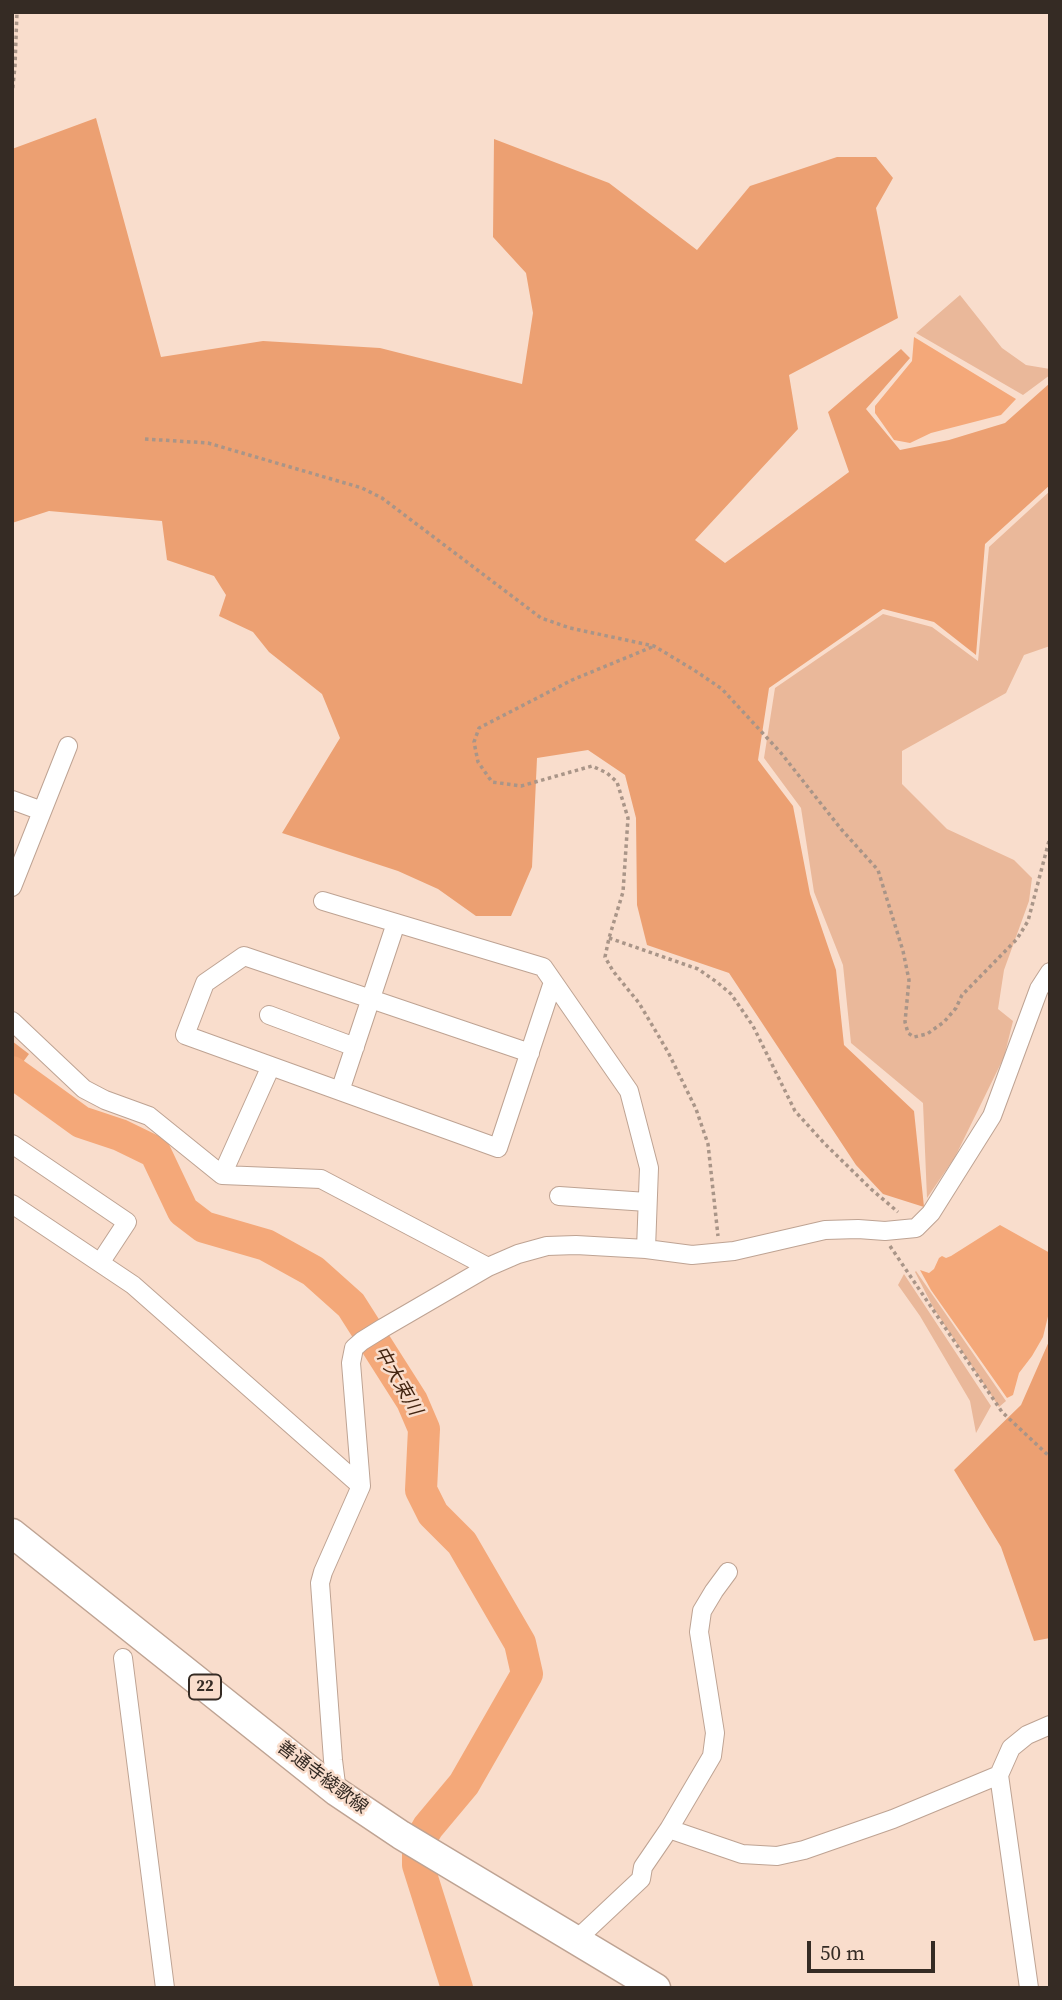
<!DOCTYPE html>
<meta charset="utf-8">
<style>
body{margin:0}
#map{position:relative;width:1062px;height:2000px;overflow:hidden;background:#f9ddcc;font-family:"Source Serif 4",serif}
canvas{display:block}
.frame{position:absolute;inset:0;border:14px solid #352b24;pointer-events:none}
.scale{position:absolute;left:807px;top:1941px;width:128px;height:32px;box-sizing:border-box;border:4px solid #352b24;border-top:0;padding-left:9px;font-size:21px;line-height:24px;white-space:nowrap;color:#352b24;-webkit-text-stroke:5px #f9ddcc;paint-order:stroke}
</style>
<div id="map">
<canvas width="1062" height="2000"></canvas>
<div class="frame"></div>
<div class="scale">50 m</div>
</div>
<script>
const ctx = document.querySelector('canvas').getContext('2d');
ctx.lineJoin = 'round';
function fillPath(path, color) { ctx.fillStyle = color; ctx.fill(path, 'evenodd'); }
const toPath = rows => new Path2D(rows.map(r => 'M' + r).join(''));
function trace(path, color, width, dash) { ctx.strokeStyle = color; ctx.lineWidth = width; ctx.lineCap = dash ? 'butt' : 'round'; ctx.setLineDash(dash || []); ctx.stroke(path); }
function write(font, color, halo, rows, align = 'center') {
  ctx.font = font + ' "Source Serif 4","Noto Sans JP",serif'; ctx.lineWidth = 5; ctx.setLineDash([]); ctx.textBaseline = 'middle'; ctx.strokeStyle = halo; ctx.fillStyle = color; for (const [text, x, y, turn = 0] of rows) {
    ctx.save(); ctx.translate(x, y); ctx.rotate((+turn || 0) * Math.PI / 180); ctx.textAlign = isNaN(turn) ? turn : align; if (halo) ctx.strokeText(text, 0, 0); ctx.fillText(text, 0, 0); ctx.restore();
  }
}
const green = toPath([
 [960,295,1002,348,1026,365,1050,369,1050,375,1023,395,916,333],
 [1050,491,1050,646,1024,655,1006,693,902,751,902,784,947,829,1014,860,1032,878,1029,901,1004,970,998,1009,1013,1021,1004,1057,955,1157,927,1198,923,1103,851,1043,843,965,814,892,801,808,764,758,775,688,883,614,932,627,978,661,989,547],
 [916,1271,1006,1401,999,1407,934,1309,915,1272],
 [904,1274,991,1406,976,1433,970,1401,920,1316,898,1285]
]);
const forest = toPath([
 [96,118,161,357,263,341,380,348,522,384,533,313,526,273,493,237,494,139,609,183,697,250,750,186,837,157,876,157,893,178,876,208,898,318,789,375,798,429,695,540,725,563,849,472,828,412,901,349,910,358,866,409,900,450,949,440,1005,423,1050,383,1050,485,985,544,976,655,934,622,883,609,769,688,758,760,793,806,810,894,836,970,844,1045,914,1111,924,1207,883,1194,856,1165,729,973,647,945,637,905,636,818,625,775,588,750,537,758,532,867,511,916,476,916,438,889,398,871,282,833,340,738,322,694,269,652,253,632,219,616,226,595,214,576,167,560,162,521,49,511,12,523,12,149],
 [12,1041,29,1054,23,1062,12,1058],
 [1050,1339,1050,1638,1034,1641,1001,1547,954,1470,1021,1405]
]);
const water = toPath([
 [914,337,1016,399,1001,415,931,433,910,443,894,440,875,413,875,406,912,361],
 [1000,1225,1050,1253,1050,1308,1043,1337,1032,1356,1019,1373,1013,1395,1007,1398,931,1290,920,1270,929,1273,934,1269,939,1258,942,1256,946,1258,951,1256]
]);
const river = toPath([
 [12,1072,81,1122,120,1135,155,1152,183,1211,204,1227,266,1245,313,1271,351,1305,412,1401,424,1429,421,1490,433,1514,462,1543,520,1643,527,1674,464,1784,428,1827,418,1844,418,1865,457,1988]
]);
const path = toPath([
 [12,95,15,66,17,12],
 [145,439,208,443,362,488,382,498,541,618,570,628,654,646,694,670,722,689,781,753,841,829,878,870,903,951,909,980,905,1022,908,1033,914,1037,927,1034,944,1022,956,1008,962,995,1017,939,1028,921,1050,837],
 [652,647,572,680,479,728,474,742,478,762,492,782,521,786,592,766,607,773,617,782,628,818,623,892,609,938,605,957,613,971,639,1003,668,1052,696,1109,708,1144,718,1236],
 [609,938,698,969,718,983,731,994,753,1026,795,1111,824,1143,871,1189,898,1212],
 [890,1246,1002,1412,1050,1457]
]);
const street = toPath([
 [12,800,42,811],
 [12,887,68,746],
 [323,901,543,967,629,1091,649,1168,646,1249],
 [269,1015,355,1047],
 [12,1021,84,1089,105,1100,149,1116,222,1175,321,1179,488,1267],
 [530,1053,244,956,205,983,185,1035,498,1148,553,982],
 [340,1091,396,923],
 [12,1144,127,1222,100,1263],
 [222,1175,271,1066],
 [559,1196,647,1202],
 [12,1204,133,1285,361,1486],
 [123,1658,165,1988],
 [337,1792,333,1760,320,1583,323,1572,361,1486,351,1363,354,1348,362,1341,383,1328,488,1267,518,1254,547,1246,576,1245,646,1249,692,1255,734,1251,825,1230,858,1229,885,1231,916,1228,931,1213,992,1116,1039,989,1050,972],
 [669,1829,742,1854,777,1856,804,1850,893,1819,999,1775],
 [576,1940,641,1879,643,1867,669,1829,712,1756,715,1733,699,1632,702,1611,714,1591,728,1572],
 [1029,1988,999,1775,1011,1748,1027,1735,1050,1725]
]);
const primary = toPath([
 [12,1533,337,1792,401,1835,656,1988]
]);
const shields = [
 [205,1687,32]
];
const shieldNames = [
 ["22",205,1687]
];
const streetNames = [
 ["善通寺綾歌線",322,1778,37]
];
const waterNames = [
 ["中大束川",397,1381,60]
];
fillPath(green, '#eab89a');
fillPath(forest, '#eca072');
fillPath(water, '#f4a879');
trace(river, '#f4a879', 32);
trace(street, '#bea393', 20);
trace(primary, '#bea393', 31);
trace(path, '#a99588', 3.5, [3.5, 3.5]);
trace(street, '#fff', 18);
trace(primary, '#fff', 28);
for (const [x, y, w] of shields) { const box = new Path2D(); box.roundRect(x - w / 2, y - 12.5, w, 25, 5); ctx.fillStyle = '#f9ddcc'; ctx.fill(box); trace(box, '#352b24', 2); }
write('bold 16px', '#352b24', null, shieldNames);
write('18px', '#352b24', '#f9ddcc', streetNames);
write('italic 19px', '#432511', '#f9ddcc', waterNames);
</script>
